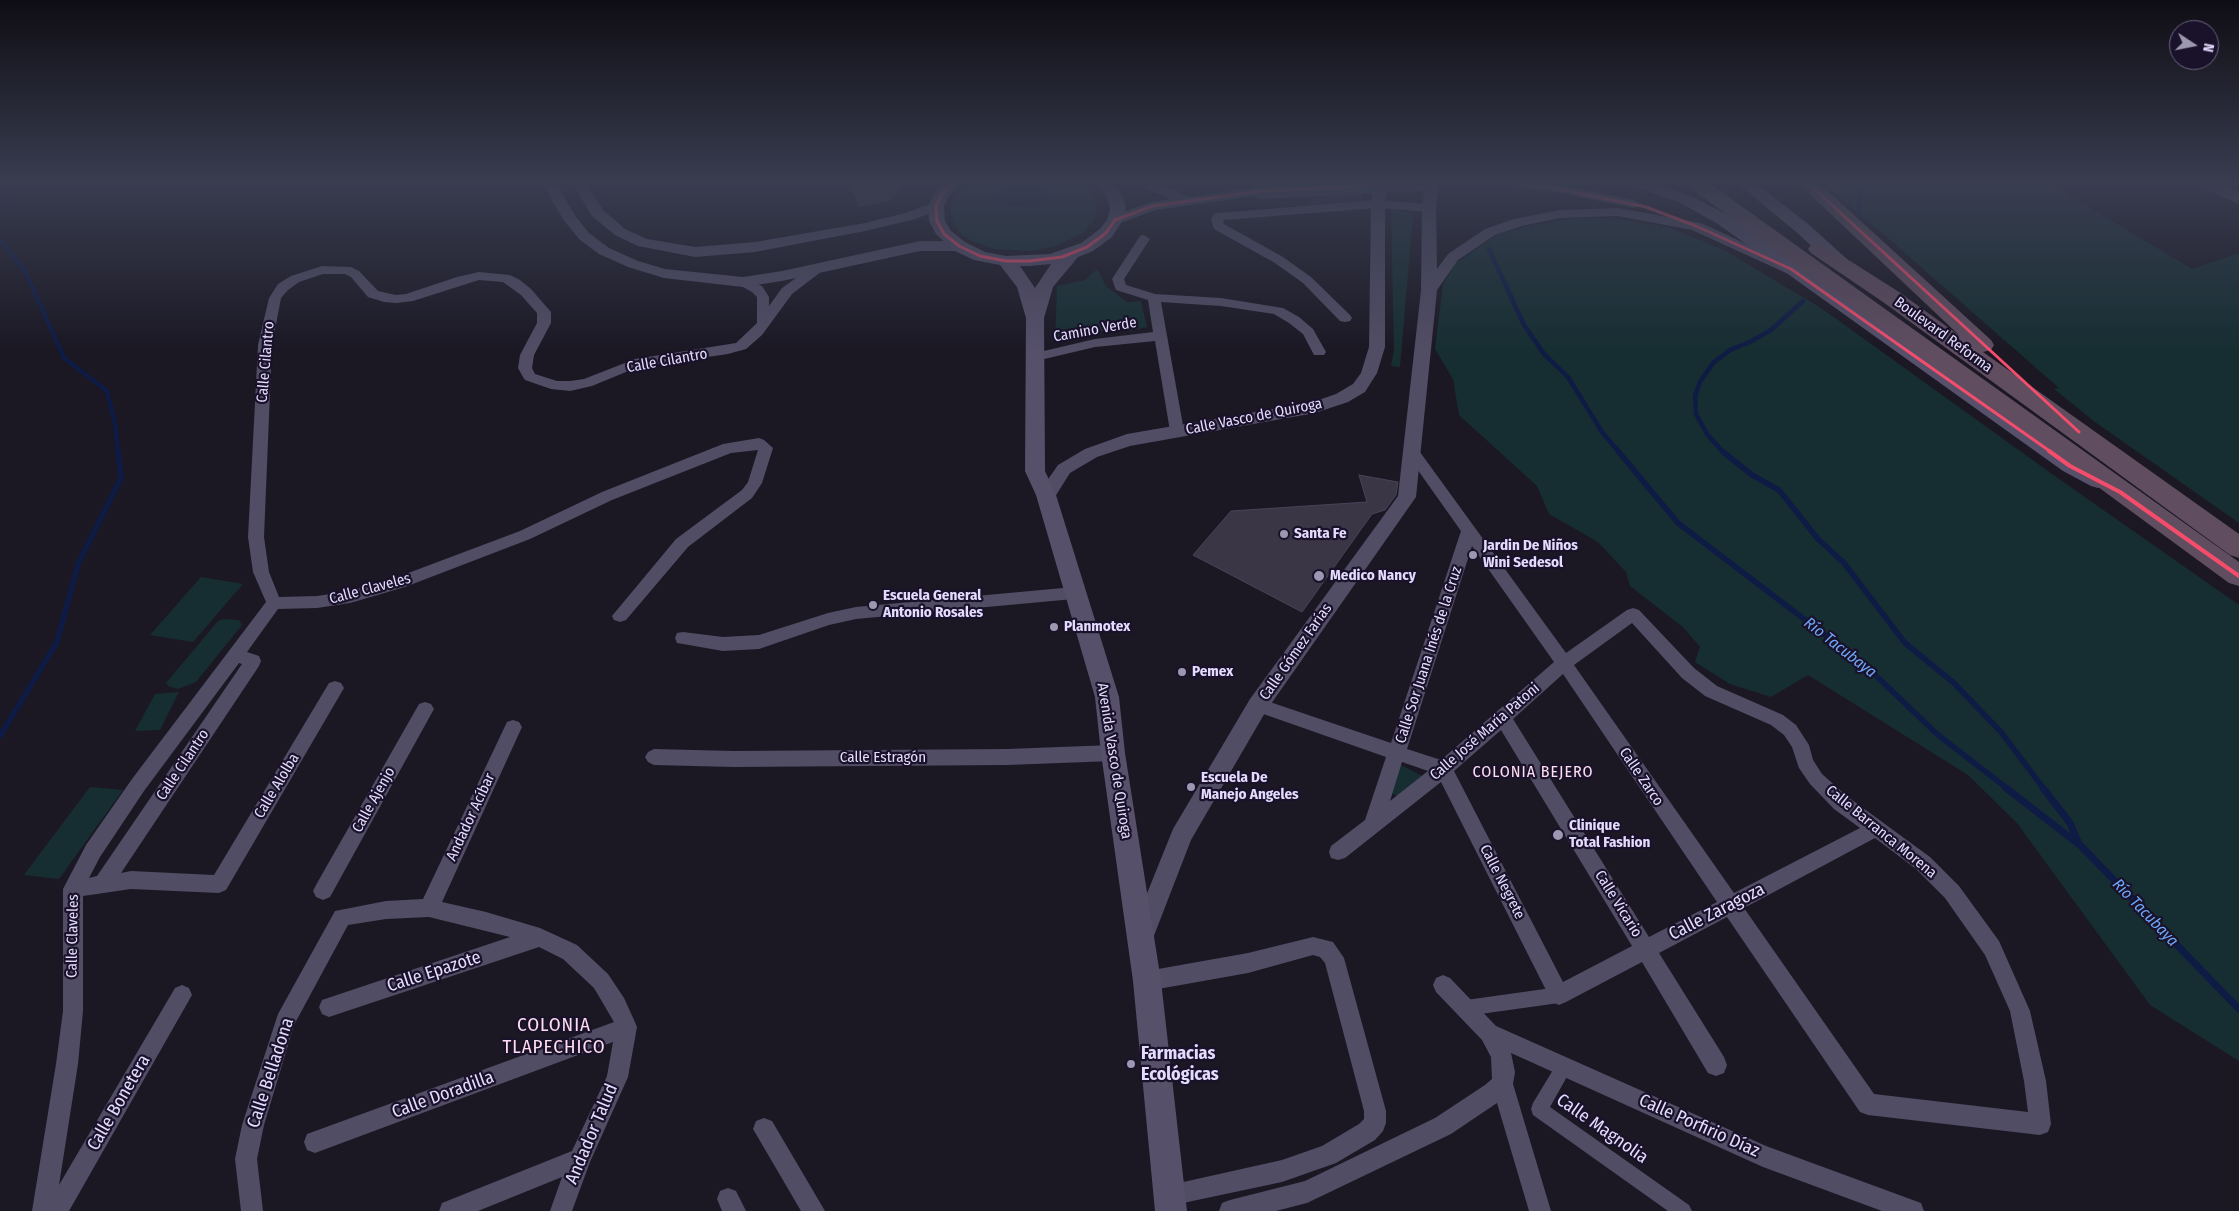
<!DOCTYPE html>
<meta charset="utf-8">
<style>
body{margin:0}
#map{position:relative;width:2239px;height:1211px;overflow:hidden;background:#1b1824;font-family:"Fira Sans Condensed",sans-serif}
canvas{display:block}
.north{position:absolute;left:2169px;top:20px;width:50px;height:50px;box-sizing:border-box;background:#19122a;border:1px solid #6a637f;border-radius:50%;rotate:101deg;font-size:14px;font-weight:700;line-height:20px;text-align:center;color:#e4dcfe}
.north::after{content:'';display:block;margin:auto;width:18px;height:22px;background:#9e97b2;clip-path:polygon(50% 0,100% 100%,50% 72%,0 100%)}
</style>
<div id="map">
<canvas width="2239" height="1211"></canvas>
<div class="north">N</div>
</div>
<script>
const ctx = document.querySelector('canvas').getContext('2d');
ctx.lineJoin = 'round';
function fillPath(path, color) { ctx.fillStyle = color; ctx.fill(path, 'evenodd'); }
const toPath = rows => new Path2D(rows.map(r => 'M' + r).join(''));
function trace(path, color, width, dash) { ctx.strokeStyle = color; ctx.lineWidth = width; ctx.lineCap = dash ? 'butt' : 'round'; ctx.setLineDash(dash || []); ctx.stroke(path); }
function write(font, color, halo, rows, align = 'center') {
  ctx.font = font + ' "Fira Sans Condensed",sans-serif'; ctx.lineWidth = 4.5; ctx.setLineDash([]); ctx.textBaseline = 'middle'; ctx.strokeStyle = halo; ctx.fillStyle = color; for (const [text, x, y, turn = 0] of rows) {
    ctx.save(); ctx.translate(x, y); ctx.rotate((+turn || 0) * Math.PI / 180); ctx.textAlign = isNaN(turn) ? turn : align; if (halo) ctx.strokeText(text, 0, 0); ctx.fillText(text, 0, 0); ctx.restore();
  }
}
const green = toPath([
 [971,183,1010,183,1000,190,999,198,1042,185,1038,183,1081,183,1094,196,1097,205,1096,215,1091,224,1083,233,1056,246,1030,251,995,249,972,241,960,233,953,223,950,212,953,201,960,191],
 [1366,183,1361,201,1313,207,1307,192],
 [1821,183,2049,183,2192,269,2239,253,2239,523,2095,422,2054,389,2059,388,1881,232],
 [1391,209,1408,212,1413,215,1400,367,1391,366,1394,350],
 [1575,218,1609,218,1668,227,1724,250,1821,308,2052,474,2239,605,2239,1061,2150,1005,2017,823,1968,775,1808,675,1771,697,1730,684,1695,662,1700,647,1683,627,1630,586,1626,572,1598,542,1549,514,1537,486,1459,415,1453,379,1435,349,1443,284,1455,264,1496,235,1527,226],
 [1097,269,1106,286,1127,302,1141,301,1147,327,1129,331,1122,328,1055,339,1057,286,1085,280],
 [201,577,243,584,193,642,150,635],
 [224,619,239,620,242,625,196,682,178,689,168,686,166,683,171,677,218,621],
 [179,692,160,730,135,731,155,694],
 [1397,763,1426,778,1401,798,1387,791],
 [90,787,123,790,59,879,24,875]
]);
const water = toPath([
 [1010,183,1038,183,1046,188,1047,196,1041,203,1030,207,1008,205,1002,202,998,194,1000,190]
]);
const streamFar2 = toPath([
 [1859,183,1859,219],
 [0,212,1,196,12,183],
 [0,240,25,271,64,358,107,391,115,424,118,452],
 [1489,249,1524,325,1544,354,1568,377,1602,432,1619,452],
 [1723,452,1707,434,1696,414,1695,396,1700,382,1713,363,1730,350,1750,342,1771,330,1803,301]
]);
const streamFar1 = toPath([
 [1618,451,1678,523,1867,667,1938,735,2008,789],
 [1722,451,1752,475,1779,490,1818,539,1844,563,1905,643,1954,683,2001,732,2044,789],
 [0,736,57,642,78,564,121,478,118,451]
]);
const stream = toPath([
 [2006,788,2081,846,2239,1009],
 [2043,788,2070,823,2079,844]
]);
const building = toPath([
 [852,183,904,183,890,200,859,206,852,183],
 [1359,475,1398,482,1396,495,1385,510,1372,514,1302,612,1193,555,1231,511,1367,502,1359,475]
]);
const pedestrian = toPath([
 [1559,987,1565,990,1567,995,1565,1000,1559,1003,1466,1016,1460,1013,1458,1008,1460,1003,1466,1000,1559,987],
 [1565,1058,1571,1060,1573,1066,1550,1107,1689,1205,1692,1211,1668,1211,1533,1115,1531,1109,1533,1103,1559,1060,1565,1058]
]);
const minor = toPath([
 [1378,200,1429,204,1435,208,1429,212,1378,208,1223,220,1224,224,1283,257,1311,277,1350,315,1352,318,1350,321,1345,322,1340,321,1303,283,1275,263,1214,229,1211,219,1214,214,1218,213,1378,200],
 [1144,235,1150,239,1124,279,1126,285,1155,294,1221,298,1283,308,1299,317,1313,329,1326,352,1324,355,1314,355,1303,334,1289,323,1274,314,1221,306,1161,302,1184,431,1182,434,1177,436,1172,434,1170,431,1155,341,1095,347,1036,361,1031,360,1029,357,1031,354,1095,339,1153,332,1148,300,1116,290,1112,279,1140,236,1144,235],
 [818,264,822,265,824,268,822,271,792,294,762,335,746,349,728,354,638,367,592,386,570,391,551,389,525,380,523,377,518,368,520,355,537,323,537,313,521,295,503,282,479,280,413,301,396,303,384,302,368,297,351,277,345,274,323,274,299,282,288,290,281,298,272,345,264,537,269,572,279,597,317,596,350,591,395,578,520,531,602,492,723,444,759,438,764,440,773,448,762,483,752,498,688,547,626,620,620,622,614,620,612,616,676,539,742,490,748,482,758,450,731,453,612,500,530,539,405,587,350,603,317,608,278,609,247,652,259,656,261,661,259,666,121,873,131,871,214,875,329,683,335,681,341,683,344,688,226,890,219,893,131,889,83,896,83,1011,78,1064,59,1185,175,988,182,985,189,988,192,995,69,1211,32,1211,56,1064,63,1011,63,889,86,845,132,779,266,602,253,572,248,537,258,345,269,298,278,284,291,276,322,266,351,267,359,271,378,291,396,295,406,294,457,277,479,272,510,275,520,280,531,289,551,312,551,323,534,355,532,368,535,374,557,381,570,381,584,379,635,359,736,343,757,323,757,297,752,292,739,285,737,282,739,279,747,279,762,286,769,297,769,306,782,288,814,265,818,264],
 [239,663,242,664,97,876,89,878,100,857,144,791,239,663],
 [1412,447,1417,448,1566,653,1627,610,1633,608,1639,610,1694,668,1717,686,1783,715,1796,725,1809,745,1813,760,1822,774,1848,797,1930,857,1959,886,1999,941,2030,1011,2046,1081,2051,1124,2048,1132,2040,1135,1868,1115,1860,1112,1727,917,1659,953,1724,1057,1727,1065,1724,1073,1716,1076,1708,1073,1642,962,1566,1002,1559,1005,1552,1002,1441,782,1345,858,1338,860,1331,858,1329,852,1331,846,1365,820,1386,757,1252,710,1249,705,1252,700,1258,698,1391,743,1461,531,1405,452,1407,448,1412,447],
 [1472,546,1554,662,1441,760,1407,749,1472,546],
 [1632,623,1682,678,1705,696,1771,725,1784,735,1792,747,1799,768,1810,784,1834,809,1860,828,1734,893,1574,665,1632,623],
 [1563,674,1717,902,1649,937,1513,719,1563,674],
 [1501,730,1632,946,1563,982,1454,771,1501,730],
 [1402,762,1428,771,1390,801,1402,762],
 [1875,838,1916,869,1945,898,1985,955,2010,1011,2024,1081,2028,1112,1874,1094,1744,908,1875,838],
 [1074,587,1080,589,1082,593,1080,597,1074,599,856,619,829,625,759,649,723,651,683,644,677,643,675,638,677,633,683,632,723,637,759,635,828,613,856,607,1074,587],
 [425,702,431,704,434,709,330,897,323,900,316,897,313,891,316,885,419,704,425,702],
 [513,720,519,722,522,727,442,902,486,912,540,928,577,945,608,974,624,998,634,1020,637,1027,628,1077,590,1162,572,1211,550,1211,562,1177,478,1211,439,1211,442,1203,572,1151,607,1076,613,1042,315,1153,307,1150,304,1142,307,1134,614,1022,594,988,563,959,539,947,329,1017,322,1014,319,1007,322,1000,510,937,429,917,386,919,348,925,294,1025,264,1125,257,1159,263,1211,241,1211,235,1159,242,1125,278,1014,335,911,386,901,423,899,507,722,513,720],
 [1113,745,1119,748,1122,753,1119,758,1113,761,1007,765,734,767,654,765,648,762,645,757,648,752,654,749,734,751,1007,749,1113,745],
 [1313,937,1333,942,1344,958,1386,1111,1386,1123,1383,1131,1375,1140,1336,1163,1282,1182,1169,1206,1161,1203,1158,1195,1161,1187,1282,1160,1322,1146,1359,1124,1364,1119,1364,1111,1325,963,1320,957,1313,955,1248,973,1147,991,1140,988,1137,981,1140,974,1147,971,1248,953,1313,937],
 [1443,975,1450,978,1496,1026,1766,1146,1921,1203,1924,1211,1882,1211,1763,1167,1511,1053,1515,1072,1513,1084,1551,1211,1529,1211,1497,1103,1451,1134,1307,1203,1276,1211,1219,1211,1222,1203,1230,1200,1305,1181,1435,1118,1485,1085,1492,1079,1491,1057,1482,1040,1436,992,1433,985,1436,978,1443,975],
 [764,1118,772,1121,825,1211,801,1211,753,1129,756,1121,764,1118],
 [728,1188,736,1191,746,1211,722,1211,717,1199,720,1191,728,1188]
]);
const tertiary = toPath([
 [542,183,556,183,576,217,589,233,609,248,638,261,665,269,743,277,782,271,920,241,959,241,964,243,967,246,964,249,959,251,920,251,782,281,743,287,664,278,628,267,599,254,579,239,563,219,542,183],
 [572,183,586,183,603,210,625,229,647,239,695,247,755,242,865,223,905,213,936,202,943,206,941,209,915,219,865,231,755,252,695,257,638,246,615,235,592,216,572,183],
 [1138,183,1157,183,1189,197,1261,187,1268,191,1261,195,1156,210,1120,223,1110,223,1108,220,1110,217,1148,203,1170,199,1140,186,1138,183],
 [1374,183,1388,183,1385,204,1385,347,1377,373,1365,392,1348,402,1315,413,1130,446,1097,457,1070,473,1053,500,1046,502,1039,500,1037,495,1058,465,1085,449,1127,434,1313,402,1336,394,1353,384,1361,373,1369,347,1371,204,1374,183],
 [1425,183,1439,183,1436,208,1437,269,1448,254,1485,229,1514,219,1560,210,1618,208,1701,223,1794,266,1797,269,1794,272,1789,274,1784,272,1692,230,1618,216,1560,218,1522,226,1495,235,1458,260,1437,290,1416,497,1266,711,1191,840,1150,946,1141,949,1132,946,1129,938,1173,829,1250,699,1398,496,1421,290,1422,208,1425,183],
 [1501,183,1551,183,1634,200,1641,204,1634,208,1550,191,1508,187,1503,186,1501,183]
]);
const secondary = toPath([
 [943,183,960,183,949,196,944,206,945,221,951,231,965,242,985,252,1006,256,1050,254,1081,243,1100,229,1107,220,1110,210,1108,199,1098,183,1114,183,1124,199,1126,210,1123,220,1112,237,1093,251,1078,257,1053,287,1044,318,1045,471,1056,495,1119,697,1125,753,1161,981,1187,1211,1155,1211,1133,981,1101,753,1095,697,1036,495,1025,471,1026,318,1017,287,1000,265,974,260,953,250,936,234,929,221,928,206,934,194,943,183],
 [1051,264,1035,288,1020,266,1029,266,1051,264],
 [1631,183,1654,183,1691,196,1730,216,2004,411,2077,461,2105,476,2108,481,2105,486,2098,488,2091,486,2063,471,1718,224,1679,202,1633,186,1631,183],
 [1737,183,1755,183,1807,223,1847,259,1850,263,1847,267,1835,267,1795,231,1737,183]
]);
const primary = toPath([
 [2198,183,2221,183,2239,192,2239,204,2201,187,2198,183]
]);
const motorway = toPath([
 [1686,183,1709,183,2239,562,2239,586,2229,583,1689,187,1686,183],
 [1798,183,1819,183,1991,340,1994,345,1991,350,1983,352,2239,534,2239,558,2230,555,1883,302,1811,253,1808,249,1811,245,1818,243,1825,245,1899,292,1960,336,1798,183]
]);
const tertiaryBridge = toPath([
 [1261,191,1422,183]
]);
const bus1Far1 = toPath([
 [952,183,942,194,936,206,937,221,944,234,959,246,980,256,1006,261,1029,261,1062,257,1087,247,1106,233,1115,220,1153,206,1261,191,1422,183],
 [1508,183,1550,187,1646,207,1696,226,1791,269,2051,452],
 [1808,183,2079,432]
]);
const bus1 = toPath([
 [2049,451,2070,466,2120,492,2239,576]
]);
const markers = [
 [1284,534,5,"#9e97b2"],
 [1473,555,5,"#9e97b2"],
 [1319,576,6,"#9e97b2"],
 [873,605,5,"#9e97b2"],
 [1054,627,5,"#9e97b2"],
 [1182,672,5,"#9e97b2"],
 [1191,787,5,"#9e97b2"],
 [1558,835,6,"#9e97b2"],
 [1131,1064,5,"#9e97b2"]
];
const streetNames = [
 ["Camino Verde",1095,330,-10],
 ["Boulevard Reforma",1943,335,36],
 ["Calle Cilantro",667,361,-10],
 ["Calle Cilantro",266,362,-85],
 ["Calle Vasco de Quiroga",1254,417,-11],
 ["Calle Claveles",370,589,-15],
 ["Calle Gómez Farías",1296,652,-55],
 ["Calle Sor Juana Inés de la Cruz",1429,655,-72],
 ["Calle José María Patoni",1485,732,-41],
 ["Calle Estragón",883,758],
 ["Avenida Vasco de Quiroga",1114,761,81],
 ["Calle Cilantro",183,765,-56],
 ["Calle Zarco",1641,777,56],
 ["Calle Alolba",277,786,-59],
 ["Calle Ajenjo",374,800,-61],
 ["Andador Acíbar",471,817,-65],
 ["Calle Barranca Morena",1881,832,39],
 ["Calle Negrete",1502,882,63],
 ["Calle Vicario",1618,904,58],
 ["Calle Claveles",73,936,-89]
];
const poiNames = [
 ["Santa Fe",1294,534],
 ["Jardin De Niños",1483,546],
 ["Wini Sedesol",1483,563],
 ["Medico Nancy",1330,576],
 ["Escuela General",883,596],
 ["Antonio Rosales",883,613],
 ["Planmotex",1064,627],
 ["Pemex",1192,672],
 ["Escuela De",1201,778],
 ["Manejo Angeles",1201,795],
 ["Clinique",1569,826],
 ["Total Fashion",1569,843]
];
const waterNames = [
 ["Río Tacubaya",1840,648,38],
 ["Río Tacubaya",2145,913,46]
];
const neighbourhoodNames = [
 ["COLONIA BEJERO",1533,773]
];
const nearStreetnames = [
 ["Calle Zaragoza",1717,912,-27],
 ["Calle Epazote",434,972,-18],
 ["Calle Belladona",271,1073,-72],
 ["Calle Doradilla",443,1095,-20],
 ["Calle Bonetera",119,1103,-60],
 ["Calle Porfirio Díaz",1699,1126,24],
 ["Calle Magnolia",1602,1129,35],
 ["Andador Talud",592,1134,-67]
];
const nearPoinames = [
 ["Farmacias",1141,1054],
 ["Ecológicas",1141,1075]
];
const nearNeighbourhoodnames = [
 ["COLONIA",554,1026],
 ["TLAPECHICO",554,1048]
];
fillPath(green, '#162e32');
fillPath(water, '#0e1b44');
trace(streamFar2, '#0e1b44', 4.5);
trace(streamFar1, '#0e1b44', 5.5);
trace(stream, '#0e1b44', 7);
fillPath(building, '#3b3646');
trace(building, '#494357', 1);
fillPath(pedestrian, '#514d65');
fillPath(minor, '#514d65');
fillPath(tertiary, '#514d65');
fillPath(secondary, '#56506a');
fillPath(primary, '#5b4e69');
fillPath(motorway, '#604d60');
trace(tertiaryBridge, '#514d65', 16);
trace(bus1Far1, '#f44d6c', 3);
trace(bus1, '#f44d6c', 4);
const sky = ctx.createLinearGradient(0, 0, 0, 352);
sky.addColorStop(0, '#0f0d14');
sky.addColorStop(0.52, '#393d50');
sky.addColorStop(1, '#393d5000');
ctx.fillStyle = sky;
ctx.fillRect(0, 0, 2239, 352);
for (const [x, y, r, color] of markers) { const dot = new Path2D(); dot.arc(x, y, r, 0, 2 * Math.PI); ctx.fillStyle = color; ctx.fill(dot); trace(dot, '#19122a', 2); }
write('15px', '#e4dcfe', '#19122a', streetNames);
write('bold 15px', '#e4dcfe', '#19122a', poiNames, 'left');
write('italic 16px', '#6ea7f9', '#19122a', waterNames);
ctx.letterSpacing = '1px';
write('16px', '#fedeee', '#19122a', neighbourhoodNames);
ctx.letterSpacing = '0px';
write('18px', '#e4dcfe', '#19122a', nearStreetnames);
write('bold 18px', '#e4dcfe', '#19122a', nearPoinames, 'left');
ctx.letterSpacing = '1px';
write('19px', '#fedeee', '#19122a', nearNeighbourhoodnames);
ctx.letterSpacing = '0px';
</script>
